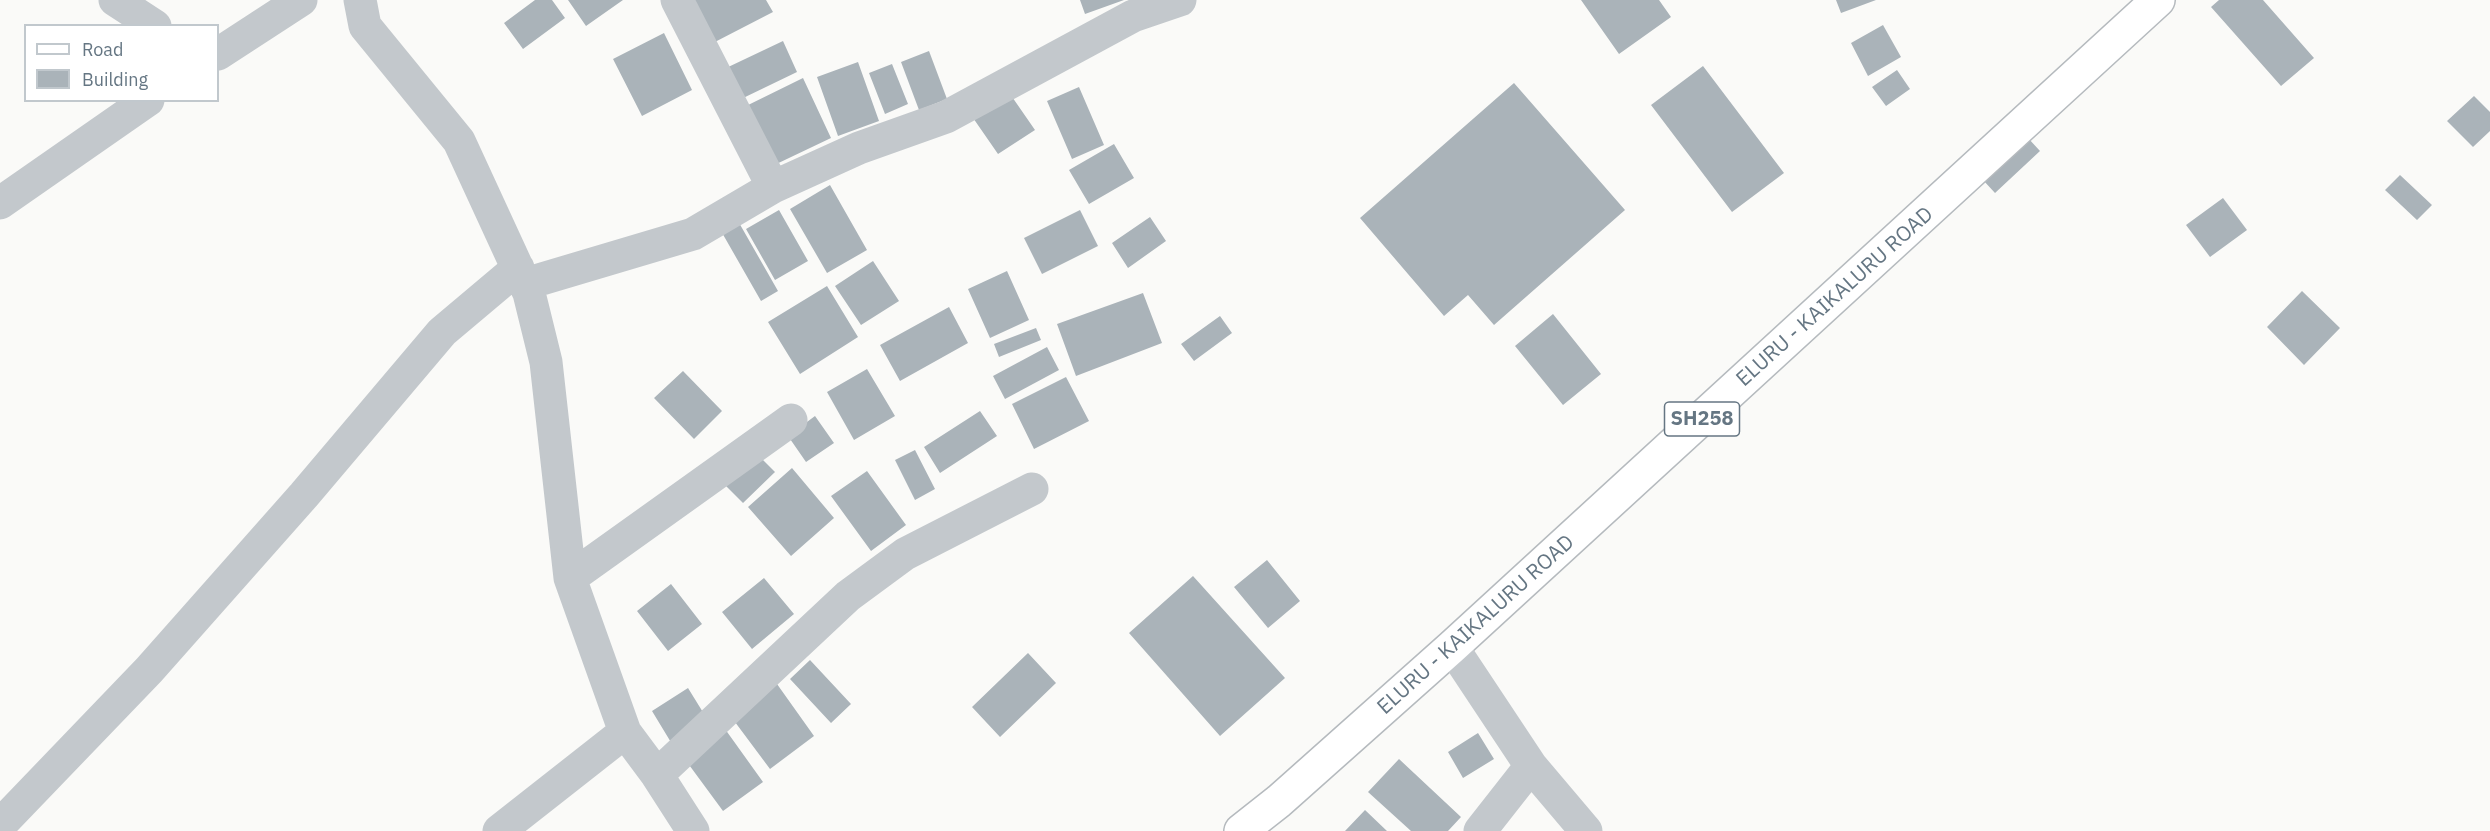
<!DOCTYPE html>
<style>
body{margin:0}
#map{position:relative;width:2490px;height:831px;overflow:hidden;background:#fafaf8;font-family:"IBM Plex Sans",sans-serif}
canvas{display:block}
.legend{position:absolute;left:24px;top:24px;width:195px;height:78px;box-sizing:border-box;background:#fff;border:2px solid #c1c8cd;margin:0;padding:8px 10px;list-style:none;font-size:18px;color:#657683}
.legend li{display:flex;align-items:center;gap:12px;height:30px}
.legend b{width:30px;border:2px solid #c1c8cd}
</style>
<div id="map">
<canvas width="2490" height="831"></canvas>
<ul class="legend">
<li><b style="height:8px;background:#fff"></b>Road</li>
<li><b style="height:16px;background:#aab3b9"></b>Building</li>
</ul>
</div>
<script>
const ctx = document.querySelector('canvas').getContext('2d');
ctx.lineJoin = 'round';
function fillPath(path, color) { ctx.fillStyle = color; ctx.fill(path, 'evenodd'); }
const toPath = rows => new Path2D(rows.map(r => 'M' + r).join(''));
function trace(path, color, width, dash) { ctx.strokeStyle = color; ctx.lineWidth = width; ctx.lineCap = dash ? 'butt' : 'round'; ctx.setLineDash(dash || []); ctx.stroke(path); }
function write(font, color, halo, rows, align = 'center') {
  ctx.font = font + ' "IBM Plex Sans",sans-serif'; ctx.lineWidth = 6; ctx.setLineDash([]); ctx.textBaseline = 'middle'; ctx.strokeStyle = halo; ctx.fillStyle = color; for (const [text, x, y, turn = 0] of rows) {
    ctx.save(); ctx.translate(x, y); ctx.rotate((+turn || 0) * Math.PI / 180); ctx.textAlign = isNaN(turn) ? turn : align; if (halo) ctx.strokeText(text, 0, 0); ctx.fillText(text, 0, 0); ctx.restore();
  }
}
const building = toPath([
 [535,0,552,0,565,18,523,49,504,23],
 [568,0,623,0,586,26],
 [692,0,766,0,773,12,711,44],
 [1080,0,1124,0,1085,14],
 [1581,0,1659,0,1671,17,1619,54],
 [1836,0,1876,0,1841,13],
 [2219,0,2263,0,2314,58,2281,86,2211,7],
 [1883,25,1901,57,1868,76,1851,43],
 [664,33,692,90,642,116,613,59],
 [783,41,797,72,739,100,724,69],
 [929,51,947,99,919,110,901,62],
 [858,62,879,121,838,136,817,77],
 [892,64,908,104,885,114,869,73],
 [1703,66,1784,173,1732,212,1651,105],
 [1897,70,1910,89,1886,106,1872,87],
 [803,78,831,138,768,168,740,109],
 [1514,83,1625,210,1494,325,1468,295,1444,316,1360,218],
 [1079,87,1104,145,1072,159,1047,101],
 [1008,91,1035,130,998,154,971,115],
 [2474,96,2490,112,2490,131,2473,147,2447,121],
 [2028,138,2040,151,1995,193,1983,180],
 [1114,144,1134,178,1089,204,1069,170],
 [2400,175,2432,205,2417,220,2385,190],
 [830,185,867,250,827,273,790,209],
 [2223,198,2247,230,2210,257,2186,225],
 [779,210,808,261,775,280,746,229],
 [1080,210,1098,246,1042,274,1024,238],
 [734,214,778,291,761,301,717,224],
 [1150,217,1166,241,1128,268,1112,243],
 [873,261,899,301,861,325,835,286],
 [1007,271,1029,320,990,338,968,289],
 [827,286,858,337,800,374,768,322],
 [2302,291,2340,328,2304,365,2267,327],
 [1143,293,1162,343,1076,376,1057,324],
 [949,307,968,343,900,381,880,345],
 [1553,314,1601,374,1563,405,1515,346],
 [1220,316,1232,333,1194,361,1181,344],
 [1036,328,1041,340,999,357,994,344],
 [1047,347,1059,370,1005,399,993,376],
 [867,369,895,416,854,440,827,392],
 [683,371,722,411,694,439,654,398],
 [1066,377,1089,421,1034,449,1012,404],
 [980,411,997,436,940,473,924,447],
 [815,416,834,443,806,462,788,436],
 [915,450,935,489,915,500,895,460],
 [755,452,775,472,743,503,723,483],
 [792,468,834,518,791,556,748,507],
 [867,471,906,525,871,551,831,496],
 [1267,560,1300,601,1268,628,1234,587],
 [1193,576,1285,678,1220,736,1129,633],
 [764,578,794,614,752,649,722,612],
 [671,584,702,624,668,651,637,611],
 [1028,653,1056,683,1000,737,972,707],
 [810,660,851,704,831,723,790,679],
 [777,684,814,736,770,769,732,718],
 [688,688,709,722,672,744,652,711],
 [725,729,763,782,723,811,684,758],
 [1478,733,1494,759,1463,778,1448,752],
 [1399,759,1461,817,1448,831,1411,831,1368,792],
 [1365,810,1387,831,1345,831]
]);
const street = toPath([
 [115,0,155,26],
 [360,0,365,26,459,141,529,293,546,362,570,578,625,732],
 [677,0,773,187],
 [218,54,301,0],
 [0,203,148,100],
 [525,284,693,234,773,187,859,148,946,117,1133,16,1180,0],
 [570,578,791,420],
 [1452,647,1531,766,1586,831],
 [657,775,848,596,905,554,1032,489],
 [0,825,149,670,304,495,442,332,518,268],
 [499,831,625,732,657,775,693,831],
 [1480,831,1531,766]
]);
const primary = toPath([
 [1241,831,1279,801,1452,647,2158,0]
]);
const shields = [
 [1702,419,75]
];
const shieldNames = [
 ["SH258",1702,419]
];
const streetNames = [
 ["ELURU - KAIKALURU ROAD",1835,297,-42],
 ["ELURU - KAIKALURU ROAD",1476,625,-42]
];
fillPath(building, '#aab3b9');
trace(primary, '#b5babe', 36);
trace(street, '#c3c8cc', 33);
trace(primary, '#fff', 33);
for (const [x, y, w] of shields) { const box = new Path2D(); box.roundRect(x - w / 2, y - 17, w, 34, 4.5); ctx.fillStyle = '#fff'; ctx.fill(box); trace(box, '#657683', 1.5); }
write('bold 20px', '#657683', null, shieldNames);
write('21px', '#657683', '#fff', streetNames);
</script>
